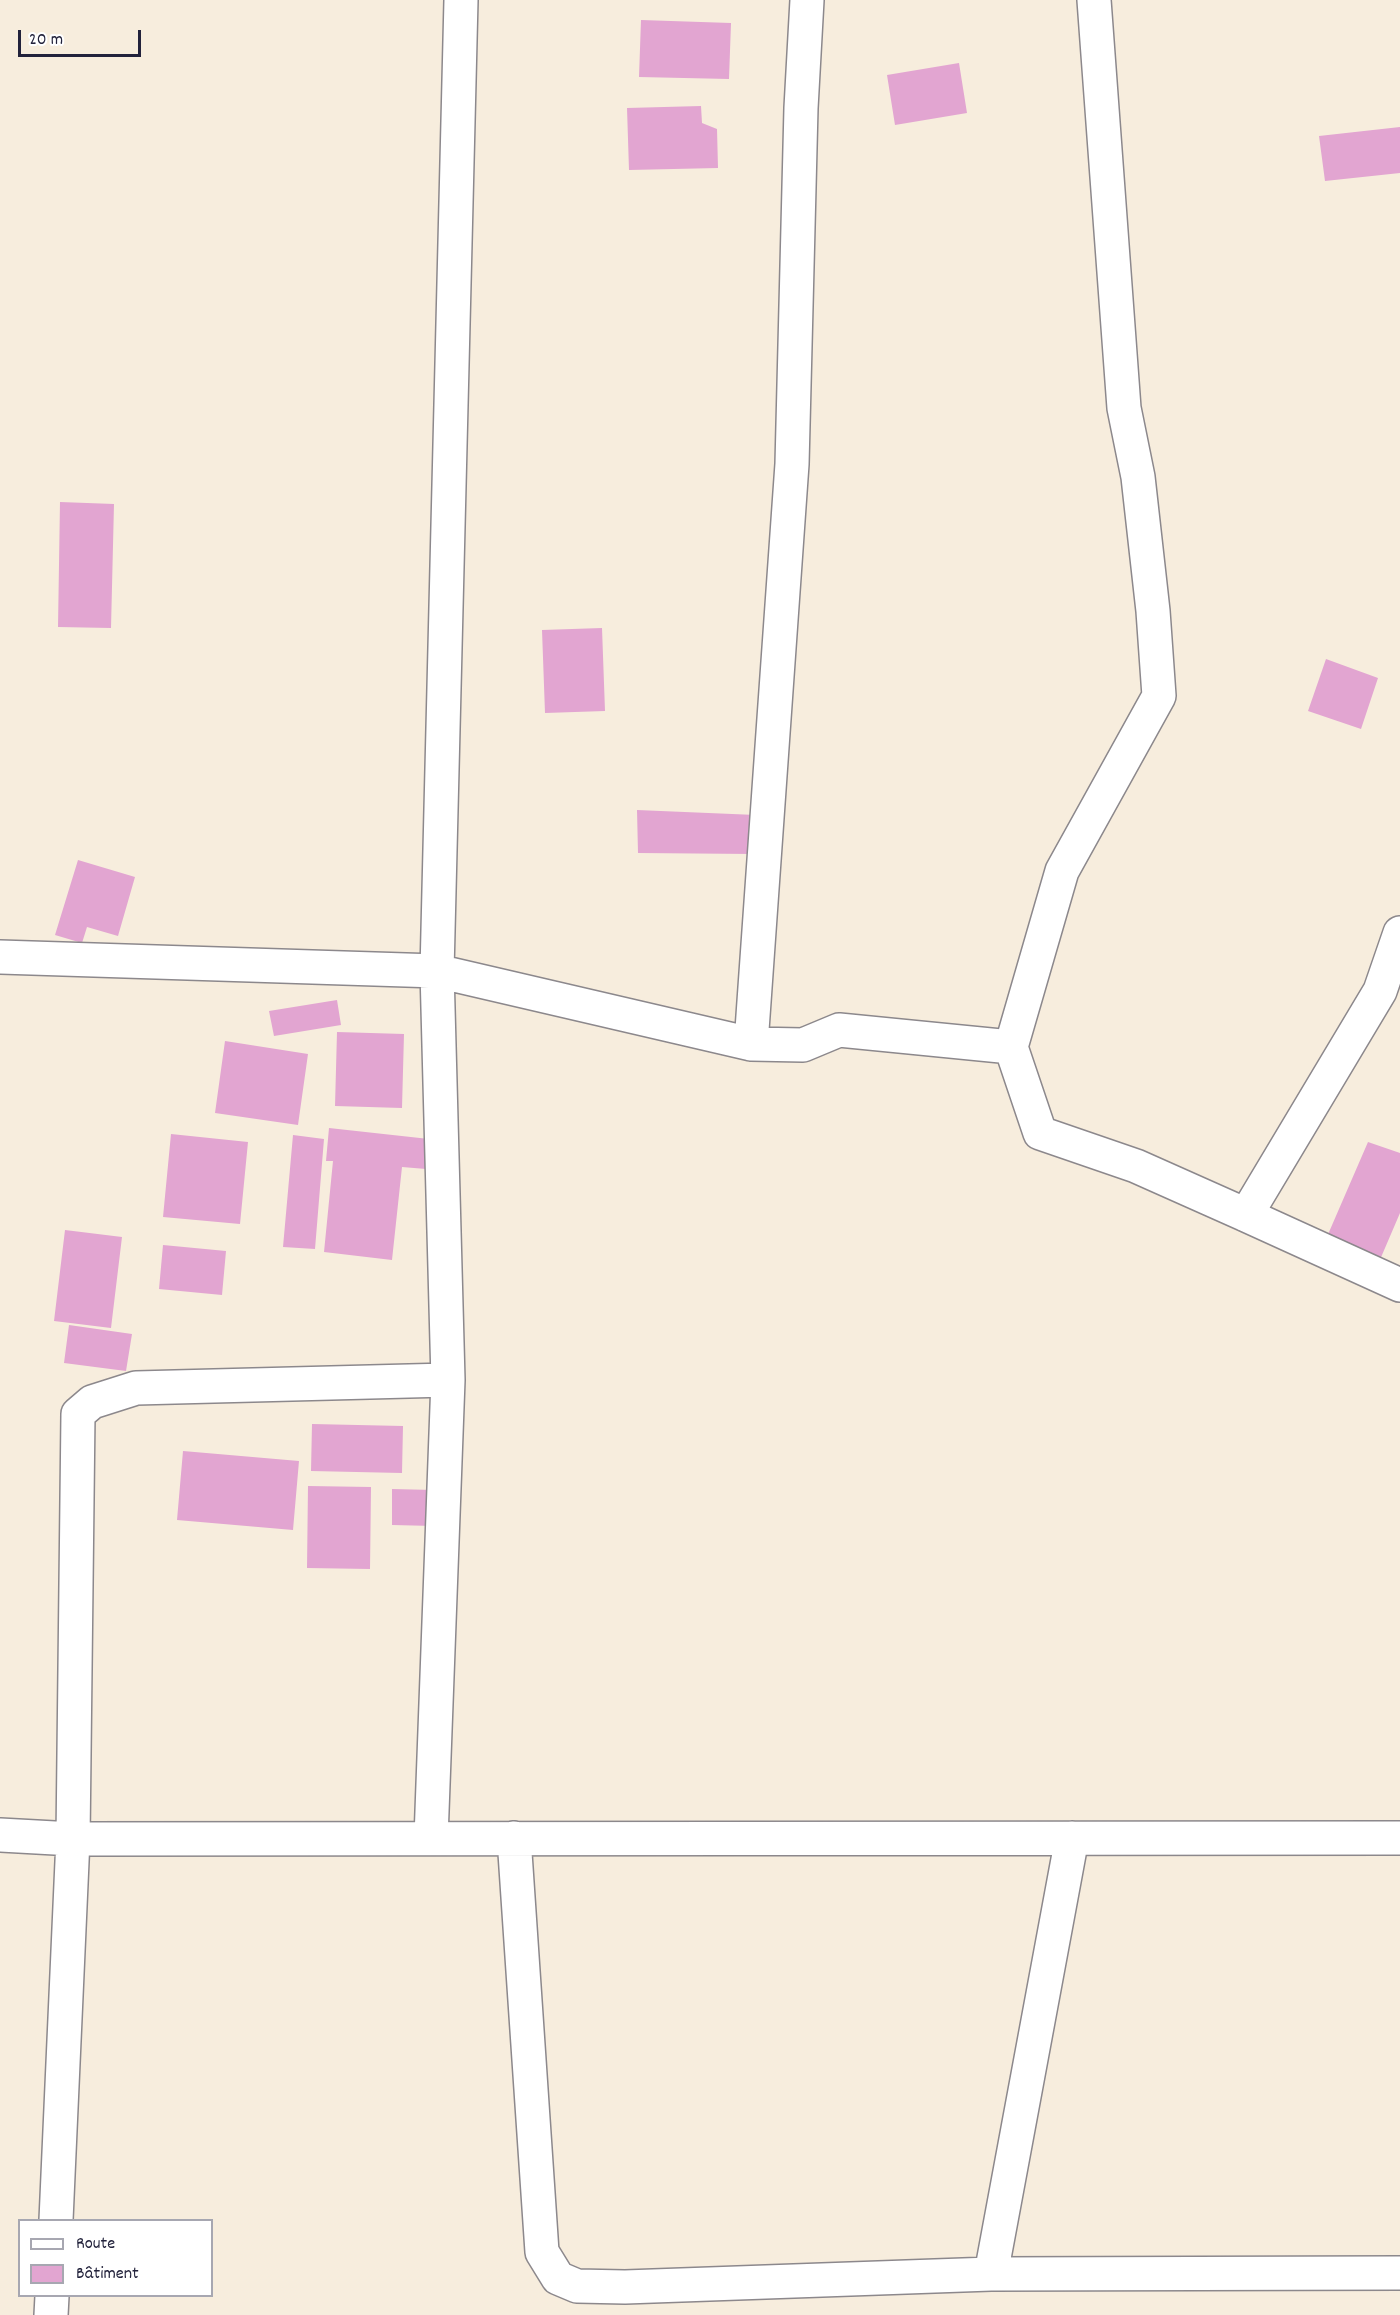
<!DOCTYPE html>
<meta charset="utf-8">
<style>
body{margin:0}
#map{position:relative;width:1400px;height:2315px;overflow:hidden;background:#f7eddd;font-family:Dekko,sans-serif}
canvas{display:block}
.legend{position:absolute;left:18px;top:2219px;width:195px;height:78px;box-sizing:border-box;background:#fff;border:2px solid #a7a7b1;margin:0;padding:8px 10px;list-style:none;font-size:18px;color:#22223b}
.legend li{display:flex;align-items:center;gap:12px;height:30px}
.legend b{width:30px;border:2px solid #a7a7b1}
.scale{position:absolute;left:18px;top:30px;width:123px;height:27px;box-sizing:border-box;border:3px solid #22223b;border-top:0;padding-left:8px;font-size:18px;line-height:21px;white-space:nowrap;color:#22223b;-webkit-text-stroke:4px #fff;paint-order:stroke}
</style>
<div id="map">
<canvas width="1400" height="2315"></canvas>
<ul class="legend">
<li><b style="height:8px;background:#fff"></b>Route</li>
<li><b style="height:16px;background:#e2a5d1"></b>Bâtiment</li>
</ul>
<div class="scale">20 m</div>
</div>
<script>
const ctx = document.querySelector('canvas').getContext('2d');
ctx.lineJoin = 'round';
function fillPath(path, color) { ctx.fillStyle = color; ctx.fill(path, 'evenodd'); }
const toPath = rows => new Path2D(rows.map(r => 'M' + r).join(''));
function trace(path, color, width, dash) { ctx.strokeStyle = color; ctx.lineWidth = width; ctx.lineCap = dash ? 'butt' : 'round'; ctx.setLineDash(dash || []); ctx.stroke(path); }
const building = toPath([
 [641,20,731,23,729,79,639,77],
 [959,63,967,113,895,125,887,75],
 [701,106,702,123,717,129,718,168,629,170,627,108],
 [1400,127,1400,173,1325,181,1319,136],
 [60,502,114,504,111,628,58,627],
 [602,628,605,711,545,713,542,630],
 [1326,659,1378,678,1361,729,1308,711],
 [637,810,756,815,753,854,638,853],
 [78,860,135,877,118,936,87,927,82,943,55,935],
 [337,1000,341,1025,274,1036,269,1011],
 [337,1032,404,1034,402,1108,335,1106],
 [225,1041,308,1054,298,1125,215,1113],
 [329,1128,429,1139,426,1169,402,1167,392,1260,324,1252,333,1161,326,1161],
 [171,1134,248,1142,240,1224,163,1217],
 [293,1135,324,1139,315,1249,283,1247],
 [1368,1142,1400,1153,1400,1213,1379,1262,1326,1239],
 [65,1230,122,1237,111,1328,54,1321],
 [163,1245,226,1251,222,1295,159,1289],
 [69,1325,132,1334,126,1371,64,1363],
 [312,1424,403,1426,402,1473,311,1471],
 [183,1451,299,1461,293,1530,177,1520],
 [308,1486,371,1487,370,1569,307,1568],
 [392,1489,434,1490,434,1526,392,1525]
]);
const minor = toPath([
 [1400,933,1380,991,1246,1215,1400,1285],
 [0,957,437,971,751,1044,803,1045,839,1030,1011,1047,1062,871,1159,696,1153,611,1138,477,1124,408,1094,0],
 [751,1044,792,464,801,108,807,0],
 [1011,1047,1040,1133,1136,1166,1246,1215],
 [0,1835,73,1839,1400,1838],
 [431,1838,448,1380,437,971,461,0],
 [514,1838,542,2252,558,2278,577,2286,625,2287,991,2274,1400,2273],
 [56,2220,73,1839,78,1414,92,1402,136,1388,448,1380],
 [991,2274,1072,1838],
 [51,2315,52,2296]
]);
fillPath(building, '#e2a5d1');
trace(minor, '#8c888c', 36);
trace(minor, '#fff', 33);
</script>
